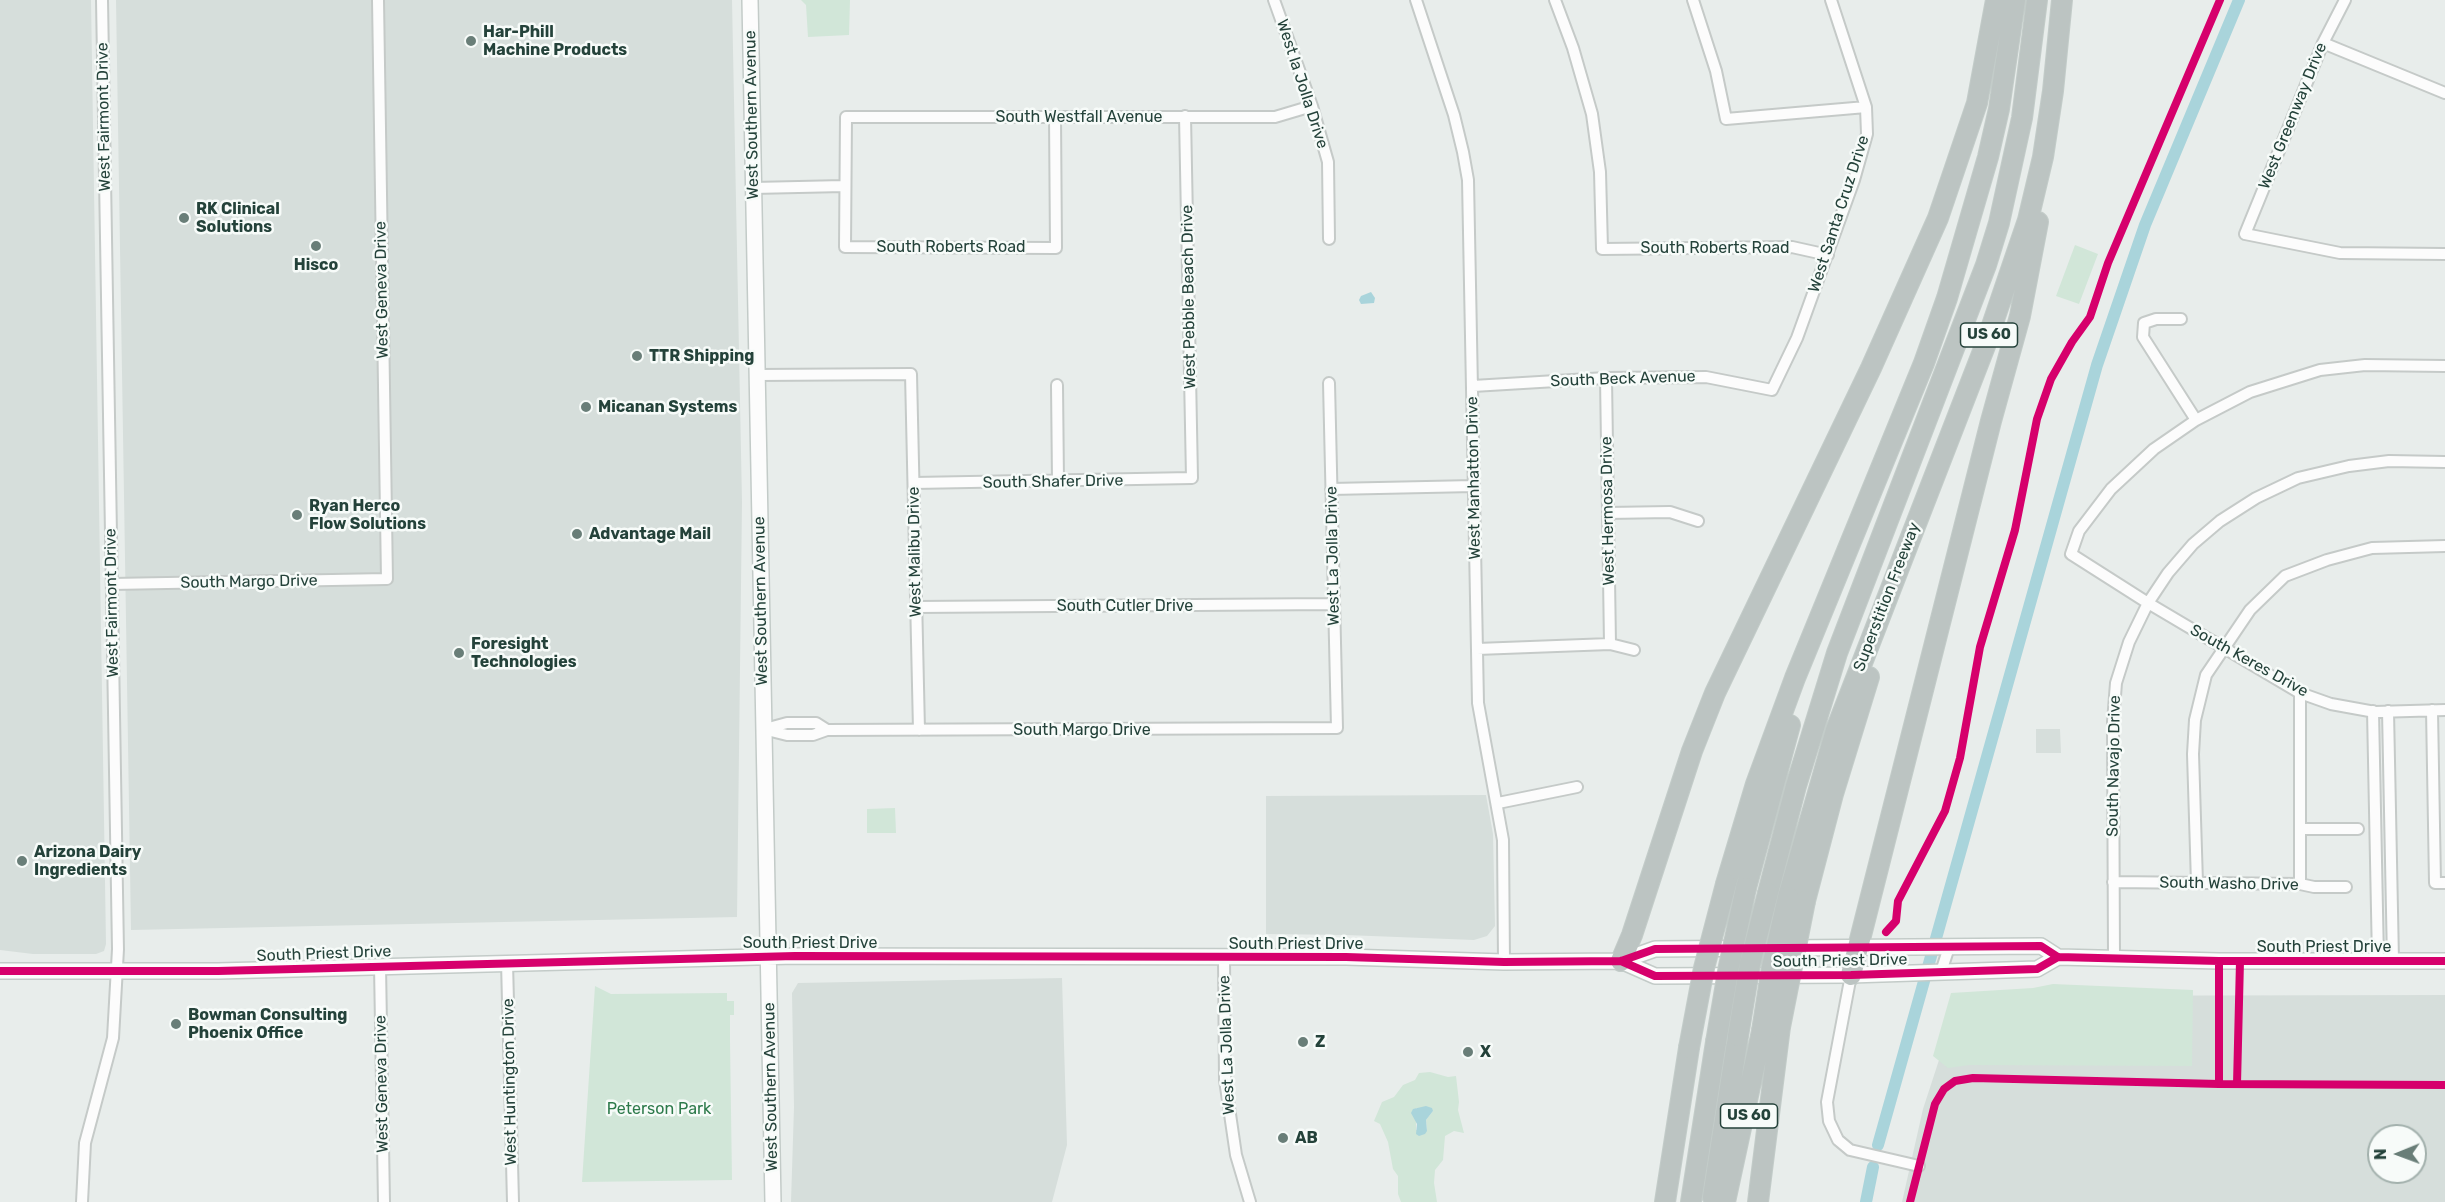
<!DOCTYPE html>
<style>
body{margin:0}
#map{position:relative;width:2445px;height:1202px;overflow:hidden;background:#e8edeb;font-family:Rubik,sans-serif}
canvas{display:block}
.north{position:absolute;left:2367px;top:1124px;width:60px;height:60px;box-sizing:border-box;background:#f7fbf9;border:2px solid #a3b1ad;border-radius:50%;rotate:269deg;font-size:16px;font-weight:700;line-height:24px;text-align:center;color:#24423a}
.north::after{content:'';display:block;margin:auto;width:21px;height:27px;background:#697e78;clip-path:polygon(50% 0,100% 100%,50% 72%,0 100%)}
</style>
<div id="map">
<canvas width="2445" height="1202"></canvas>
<div class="north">N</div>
</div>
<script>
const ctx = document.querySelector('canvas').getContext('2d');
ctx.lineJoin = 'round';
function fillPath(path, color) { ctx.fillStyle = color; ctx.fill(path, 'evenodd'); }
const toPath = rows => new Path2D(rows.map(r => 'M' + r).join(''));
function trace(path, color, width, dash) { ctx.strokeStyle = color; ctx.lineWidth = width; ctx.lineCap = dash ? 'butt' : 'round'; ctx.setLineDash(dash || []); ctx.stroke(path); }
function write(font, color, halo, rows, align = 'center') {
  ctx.font = font + ' Rubik,sans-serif'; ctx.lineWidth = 5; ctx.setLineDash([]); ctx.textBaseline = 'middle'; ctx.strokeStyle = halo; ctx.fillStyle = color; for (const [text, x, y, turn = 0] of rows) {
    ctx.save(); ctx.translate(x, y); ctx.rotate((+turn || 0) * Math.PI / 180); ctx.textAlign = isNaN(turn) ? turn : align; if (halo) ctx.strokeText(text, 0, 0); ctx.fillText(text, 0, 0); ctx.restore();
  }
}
const built = toPath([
 [0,0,91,0,106,944,104,951,96,954,33,954,0,950],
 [116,0,732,0,742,502,737,917,131,930],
 [2036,729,2060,729,2061,753,2036,753],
 [1486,795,1493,834,1495,926,1487,936,1474,940,1346,935,1266,934,1266,796],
 [1062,978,1067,1145,1052,1202,791,1202,794,1107,792,993,798,983],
 [2445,995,2445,1202,1902,1202,1923,1109,1939,1060,1965,996],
 [2379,1136,2415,1136,2415,1172,2379,1172]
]);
const green = toPath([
 [801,0,850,0,849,35,808,37,806,5],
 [2075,245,2098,254,2079,304,2056,296],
 [895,808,896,833,867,833,867,809],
 [2053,984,2193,990,2192,1066,1969,1065,1948,1068,1933,1056,1951,993,2033,988],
 [595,986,611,994,727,993,727,1001,734,1001,734,1015,730,1015,730,1041,732,1180,582,1182],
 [1430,1072,1448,1077,1456,1076,1459,1102,1458,1110,1464,1133,1454,1131,1445,1136,1443,1160,1435,1170,1434,1183,1437,1202,1401,1202,1398,1194,1398,1176,1393,1169,1388,1142,1380,1124,1374,1121,1382,1102,1394,1097,1403,1085,1415,1080,1419,1073],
 [1416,1108,1433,1111,1426,1120,1427,1131,1416,1130]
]);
const water = toPath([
 [1371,292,1375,298,1374,303,1361,304,1359,300,1361,296],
 [1426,1106,1432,1108,1433,1111,1426,1120,1427,1131,1425,1134,1419,1136,1416,1134,1417,1124,1411,1113,1413,1109]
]);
const canal = toPath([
 [1878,1145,2097,365,2145,225,2239,0],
 [1866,1202,1873,1167]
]);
const street = toPath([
 [1274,0,1312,106,1328,162,1329,239],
 [1416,0,1454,115,1463,152,1468,180,1478,703,1503,840,1504,962],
 [1555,0,1573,48,1592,114,1600,172,1602,249,1792,247,1828,255],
 [1693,0,1716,71,1726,119,1866,107],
 [2345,0,2323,43,2245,234,2340,253,2445,254],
 [2323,43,2445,93],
 [1055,117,1056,248,845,247,846,117,1275,117,1312,106],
 [753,188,844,186],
 [2181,319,2156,319,2144,323,2143,337,2196,420],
 [2445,366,2365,365,2320,370,2250,392,2196,420,2154,449,2111,489,2079,531,2071,554,2148,603,2300,693,2331,704,2375,712,2445,710],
 [758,375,911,374,919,730],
 [1606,378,1610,644],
 [1057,385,1058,481],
 [1473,386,1606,378,1706,377,1772,390,1797,338,1854,180,1867,134,1866,107,1831,0],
 [914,483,1192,478,1185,116],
 [1331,489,1474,486],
 [1608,513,1670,512,1698,521],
 [112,584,387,579,378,0],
 [916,607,1333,604],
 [1477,649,1610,644,1634,650],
 [2432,710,2435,883,2445,883],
 [2373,711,2378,960],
 [2388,711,2393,960],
 [763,729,787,735,813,735,827,730,1337,728,1329,383],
 [765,729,787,723,816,723,827,730],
 [1498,803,1577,787],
 [2301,829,2358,829],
 [2113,882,2300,884,2314,887,2346,887],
 [2197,883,2193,754,2195,720,2206,675,2250,610,2285,576,2327,560,2372,548,2445,546],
 [2300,884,2300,693],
 [1224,958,1225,1080,1236,1155,1250,1202],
 [2114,959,2113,722,2116,683,2129,642,2148,603,2168,573,2193,544,2220,521,2256,498,2298,478,2349,466,2389,461,2445,462],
 [507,962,513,1202],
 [380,966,384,1202],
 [1941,972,1949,947],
 [1851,975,1827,1102,1829,1121,1838,1140,1850,1150,1919,1166],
 [82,1202,85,1143,113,1038,118,949,102,0]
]);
const secondary = toPath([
 [750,0,773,1202],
 [1621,961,1655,976,1851,975,2037,969,2058,957],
 [0,971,218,971,795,956,1346,957,1504,962,1621,961,1655,949,2041,946,2058,957,2219,961,2445,961]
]);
const highway = toPath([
 [1726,884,1756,784,1795,678,1924,363,1947,298,1988,157,1999,109,2015,0],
 [1746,888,1790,725],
 [1768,893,1796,786,1837,653,1986,265,1999,223,2022,118,2037,0],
 [1788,897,1836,730,1985,346,2028,220,2043,157,2053,91,2062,0],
 [1805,901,1833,794,1869,677],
 [1621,961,1632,935,1692,751,1715,693,1871,368,1938,218,1977,103,1996,0],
 [1851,975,1991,421,2020,316,2038,222],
 [1713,1197,1738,1036],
 [1665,1202,1689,1048],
 [1691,1202,1716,1042],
 [1725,1202,1762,1031],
 [1758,1202,1780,1027]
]);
const highwayBridge = toPath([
 [1780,1027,1805,901],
 [1762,1031,1772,967,1788,897],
 [1738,1036,1750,964,1768,893],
 [1716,1042,1729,966,1746,888],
 [1689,1048,1704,968,1726,884]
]);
const cycleway = toPath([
 [1886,932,1896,921,1898,901,1945,811,1960,758,1980,647,2015,530,2037,419,2051,379,2072,342,2090,317,2108,263,2220,0],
 [1621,961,1655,976,1851,975,2037,969,2058,957],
 [0,971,218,971,795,956,1346,957,1504,962,1621,961,1655,949,2041,946,2058,957,2219,961,2445,961],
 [2219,1084,2219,961],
 [2237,1084,2240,961],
 [1910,1202,1935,1104,1944,1089,1955,1081,1973,1078,2219,1084,2445,1085]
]);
const markers = [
 [471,41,6,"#697e78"],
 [184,218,6,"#697e78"],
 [316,246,6,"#697e78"],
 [637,356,6,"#697e78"],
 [586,407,6,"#697e78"],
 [297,515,6,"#697e78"],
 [577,534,6,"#697e78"],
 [459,653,6,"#697e78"],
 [22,861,6,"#697e78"],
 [176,1024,6,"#697e78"],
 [1303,1042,6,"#697e78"],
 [1468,1052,6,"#697e78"],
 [1283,1138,6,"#697e78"]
];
const shields = [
 [1989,335,57],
 [1749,1116,57]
];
const shieldNames = [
 ["US 60",1989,335],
 ["US 60",1749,1116]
];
const poiNames = [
 ["Har-Phill",483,32],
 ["Machine Products",483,50],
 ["RK Clinical",196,209],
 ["Solutions",196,227],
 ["Hisco",316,265,"center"],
 ["TTR Shipping",649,356],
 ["Micanan Systems",598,407],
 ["Ryan Herco",309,506],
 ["Flow Solutions",309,524],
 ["Advantage Mail",589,534],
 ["Foresight",471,644],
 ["Technologies",471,662],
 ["Arizona Dairy",34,852],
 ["Ingredients",34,870],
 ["Bowman Consulting",188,1015],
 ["Phoenix Office",188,1033],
 ["Z",1315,1042],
 ["X",1480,1052],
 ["AB",1295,1138]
];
const streetNames = [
 ["West la Jolla Drive",1302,84,72],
 ["West Southern Avenue",752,115,-91],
 ["West Greenway Drive",2293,116,-68],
 ["West Fairmont Drive",104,117,-91],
 ["South Westfall Avenue",1079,117],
 ["West Santa Cruz Drive",1839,214,-72],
 ["South Roberts Road",951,247],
 ["South Roberts Road",1715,248],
 ["West Geneva Drive",382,290,-91],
 ["West Pebble Beach Drive",1189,297,-91],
 ["South Beck Avenue",1623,379,-2],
 ["West Manhatton Drive",1474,478,-91],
 ["South Shafer Drive",1053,482,-1],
 ["West Hermosa Drive",1608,511,-91],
 ["West Malibu Drive",915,552,-91],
 ["West La Jolla Drive",1333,556,-91],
 ["South Margo Drive",249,582,-1],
 ["Superstition Freeway",1887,597,-69],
 ["West Southern Avenue",761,601,-91],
 ["West Fairmont Drive",112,603,-91],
 ["South Cutler Drive",1125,606],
 ["South Keres Drive",2249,661,29],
 ["South Margo Drive",1082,730],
 ["South Navajo Drive",2114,766,-89],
 ["South Washo Drive",2229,884,1],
 ["South Priest Drive",810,943],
 ["South Priest Drive",1296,944],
 ["South Priest Drive",2324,947],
 ["South Priest Drive",324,954,-2],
 ["South Priest Drive",1840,961,-1],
 ["West La Jolla Drive",1227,1045,-92],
 ["West Huntington Drive",510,1082,-91],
 ["West Geneva Drive",382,1084,-91],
 ["West Southern Avenue",771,1087,-91]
];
const parkNames = [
 ["Peterson Park",659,1109]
];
fillPath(built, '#d6dedb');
fillPath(green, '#d1e6d8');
fillPath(water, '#a9d4db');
trace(canal, '#a9d4db', 12);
trace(street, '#c5cac8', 14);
trace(secondary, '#c3cbc8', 18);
trace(highway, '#c3ccc9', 22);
trace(street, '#fcfcfc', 10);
trace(secondary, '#fcfcfc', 15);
trace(highway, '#bcc4c2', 20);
trace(highwayBridge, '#c3ccc9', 22, []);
trace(highwayBridge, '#bcc4c2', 20);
trace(cycleway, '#d6006c', 8);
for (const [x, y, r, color] of markers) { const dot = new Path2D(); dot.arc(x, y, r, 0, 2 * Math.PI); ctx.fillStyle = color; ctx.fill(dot); trace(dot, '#f7fbf9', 2); }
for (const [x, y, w] of shields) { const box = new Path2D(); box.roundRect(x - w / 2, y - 12, w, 24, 4.5); ctx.fillStyle = '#f7fbf9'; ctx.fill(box); trace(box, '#24423a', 1.5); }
write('bold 15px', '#24423a', null, shieldNames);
write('bold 16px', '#24423a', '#f7fbf9', poiNames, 'left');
write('16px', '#24423a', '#f7fbf9', streetNames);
write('16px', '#2d7a4b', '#f7fbf9', parkNames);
</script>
